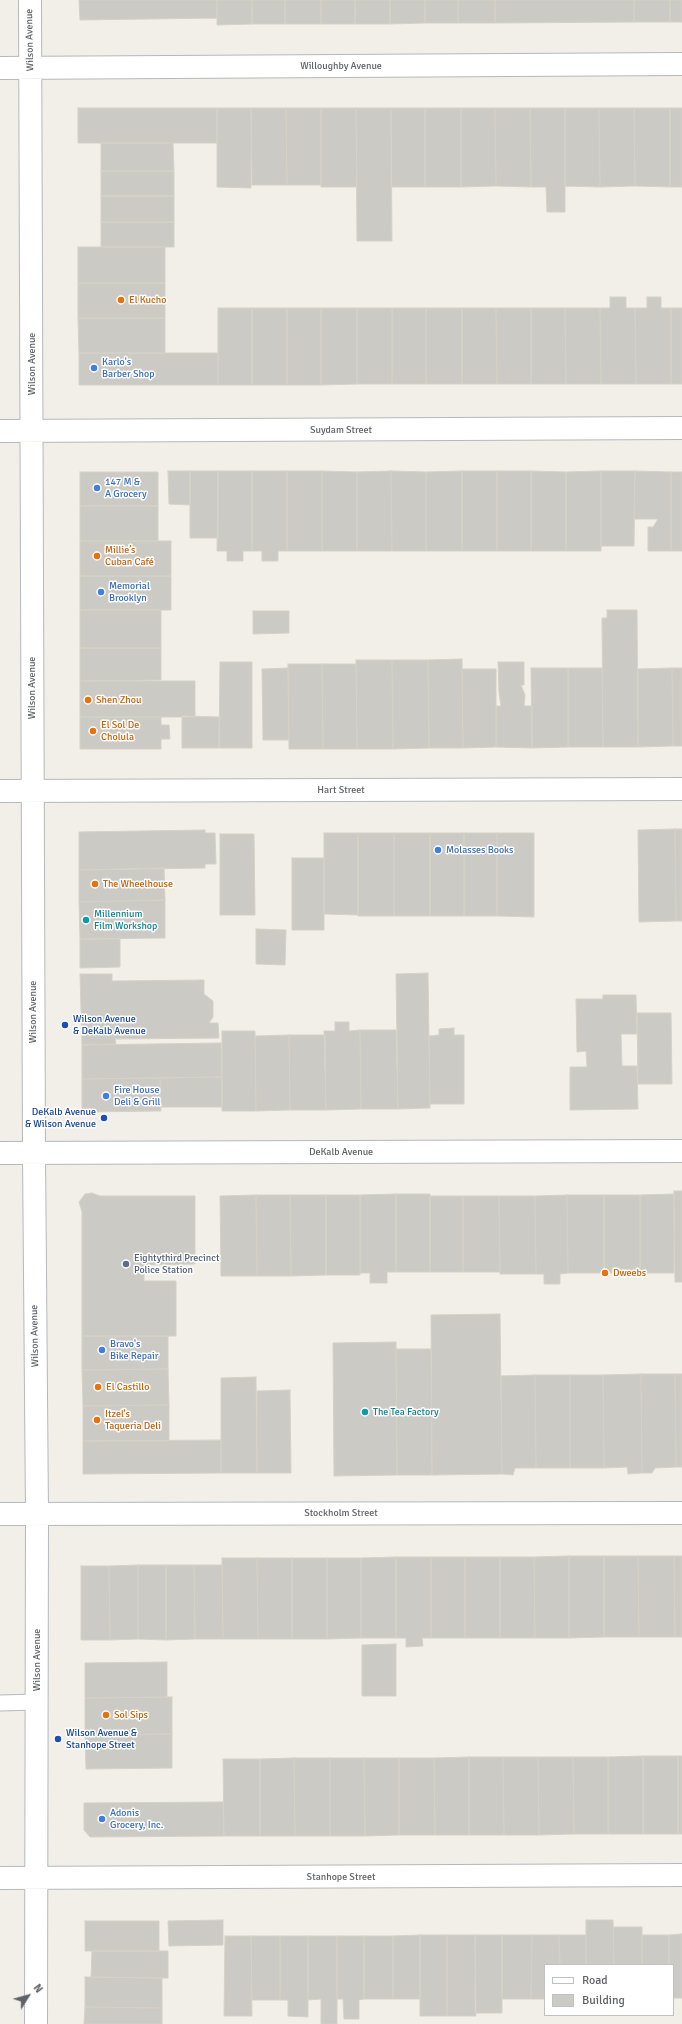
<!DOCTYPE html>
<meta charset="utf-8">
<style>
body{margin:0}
#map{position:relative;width:682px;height:2024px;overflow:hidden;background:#f1efe8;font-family:Signika,sans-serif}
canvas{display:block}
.legend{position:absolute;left:544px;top:1964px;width:130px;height:52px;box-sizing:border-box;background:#fff;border:1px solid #bfc1c3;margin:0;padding:5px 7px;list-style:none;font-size:12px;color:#5f6368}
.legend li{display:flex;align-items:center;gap:8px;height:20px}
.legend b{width:20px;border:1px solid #bfc1c3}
.north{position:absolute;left:8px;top:1976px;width:40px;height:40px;-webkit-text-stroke:3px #fff;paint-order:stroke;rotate:53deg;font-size:11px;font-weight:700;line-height:16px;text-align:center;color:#5f6368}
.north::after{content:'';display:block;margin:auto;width:14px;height:18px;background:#5f6368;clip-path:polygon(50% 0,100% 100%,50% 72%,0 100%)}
</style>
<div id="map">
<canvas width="682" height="2024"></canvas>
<ul class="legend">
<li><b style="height:5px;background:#fff"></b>Road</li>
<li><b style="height:11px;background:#cccac5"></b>Building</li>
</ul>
<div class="north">N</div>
</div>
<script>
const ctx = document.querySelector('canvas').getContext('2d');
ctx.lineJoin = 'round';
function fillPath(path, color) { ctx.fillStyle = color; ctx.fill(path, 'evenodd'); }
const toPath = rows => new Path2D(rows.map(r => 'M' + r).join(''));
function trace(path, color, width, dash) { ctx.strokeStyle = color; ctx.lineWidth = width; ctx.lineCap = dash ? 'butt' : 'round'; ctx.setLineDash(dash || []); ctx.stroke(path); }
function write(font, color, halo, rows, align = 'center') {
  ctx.font = font + ' Signika,sans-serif'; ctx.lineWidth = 3; ctx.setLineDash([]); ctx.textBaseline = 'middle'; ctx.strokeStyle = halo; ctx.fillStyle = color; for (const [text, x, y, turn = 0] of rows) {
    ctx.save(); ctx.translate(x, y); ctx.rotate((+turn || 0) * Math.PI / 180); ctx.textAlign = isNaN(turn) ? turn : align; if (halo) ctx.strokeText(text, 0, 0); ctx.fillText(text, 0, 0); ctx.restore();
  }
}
const building = toPath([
 [79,0,217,0,217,18,80,20,79,0],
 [217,0,252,0,252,24,217,25,217,0],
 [252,0,285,0,285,24,252,24,252,0],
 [285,0,321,0,321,24,285,24,285,0],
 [321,0,355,0,355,24,321,24,321,0],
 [355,0,390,0,390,24,355,24,355,0],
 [390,0,425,0,425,23,390,24,390,0],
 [425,0,458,0,458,23,425,23,425,0],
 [458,0,495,0,495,23,458,23,458,0],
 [495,0,634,0,634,22,495,23,495,0],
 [634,0,670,0,670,22,634,22,634,0],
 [670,0,682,0,682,22,670,22,670,0],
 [78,108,217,108,217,143,78,143,78,108],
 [217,108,251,108,251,188,217,187,217,108],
 [251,108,286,108,287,185,252,185,251,108],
 [286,108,321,108,321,185,287,185,286,108],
 [321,108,356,108,357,187,321,187,321,108],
 [356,108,391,108,392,241,357,241,356,108],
 [391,108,425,108,425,187,391,187,391,108],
 [425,108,461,108,461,187,425,187,425,108],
 [461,108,495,108,496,186,461,187,461,108],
 [495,108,530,108,531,187,496,186,495,108],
 [530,108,565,108,565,212,547,212,546,187,531,187,530,108],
 [565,108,599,108,600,187,565,186,565,108],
 [599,108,634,108,635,186,600,187,599,108],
 [634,108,670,108,670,187,635,186,634,108],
 [670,108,682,108,682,187,670,187,670,108],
 [101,143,173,143,174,171,101,171,101,143],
 [101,171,174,171,174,196,101,196,101,171],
 [101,196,174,196,174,222,101,222,101,196],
 [101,222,174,222,174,247,101,247,101,222],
 [78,247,165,247,165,283,78,283,78,247],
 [78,283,165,283,165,318,78,318,78,283],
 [610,297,626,297,626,308,635,308,636,384,601,384,600,308,610,308,610,297],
 [647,297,661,297,661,308,671,308,671,384,636,384,635,308,647,308,647,297],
 [218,308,252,308,252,385,218,385,218,308],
 [252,308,287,308,287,385,252,385,252,308],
 [287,308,321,308,321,385,287,385,287,308],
 [321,308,357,308,357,384,321,385,321,308],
 [357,308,392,308,392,384,357,384,357,308],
 [392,308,426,308,426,384,392,384,392,308],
 [426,308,462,308,462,384,426,384,426,308],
 [462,308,496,308,497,384,462,384,462,308],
 [496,308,531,308,531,384,497,384,496,308],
 [531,308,565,308,566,384,531,384,531,308],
 [565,308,600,308,601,384,566,384,565,308],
 [671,308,682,308,682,384,671,384,671,308],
 [78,318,165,318,165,353,79,353,78,318],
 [79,353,218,353,218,385,79,385,79,353],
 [168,471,190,471,190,505,169,504,168,471],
 [190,471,218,471,218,538,190,538,190,471],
 [218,471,252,471,252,551,243,551,243,561,227,561,227,551,217,551,218,471],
 [252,471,287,471,287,551,278,551,278,561,262,561,262,551,252,551,252,471],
 [287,471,322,471,322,551,287,551,287,471],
 [322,471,357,472,357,551,322,551,322,471],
 [391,471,392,551,357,551,357,472,391,471],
 [391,471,426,472,426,551,392,551,391,471],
 [462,471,462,551,426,551,426,472,462,471],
 [462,471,497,471,497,551,462,551,462,471],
 [497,471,531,471,531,551,497,551,497,471],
 [531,471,566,472,566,551,531,551,531,471],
 [601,471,601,551,566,551,566,472,601,471],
 [601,471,635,471,634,546,601,546,601,471],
 [635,471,671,472,671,551,648,551,648,527,653,527,658,519,634,519,635,471],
 [80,472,158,472,158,506,80,506,80,472],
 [671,472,682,472,682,551,671,551,671,472],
 [80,506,158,506,158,541,80,541,80,506],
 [80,541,171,541,171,576,80,576,80,541],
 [80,576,171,576,171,610,80,610,80,576],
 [80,610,161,610,161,648,80,648,80,610],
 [607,610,637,610,638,747,603,747,602,618,607,618,607,610],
 [253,611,289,611,289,633,253,634,253,611],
 [80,648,161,648,161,680,80,681,80,648],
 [462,659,463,748,429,748,428,660,462,659],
 [356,660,392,660,393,749,357,749,356,660],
 [392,660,428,660,429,748,393,749,392,660],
 [220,662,252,662,252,748,219,748,220,662],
 [498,662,524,662,524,685,521,685,525,695,524,706,532,706,532,748,496,747,496,706,501,706,499,692,498,662],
 [288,664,322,664,323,749,289,749,288,664],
 [322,664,356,664,357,749,323,749,322,664],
 [288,668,289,740,263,740,262,669,288,668],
 [531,668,568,668,568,747,532,748,531,668],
 [568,668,602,668,603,747,568,747,568,668],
 [672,668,673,746,638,747,638,669,672,668],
 [672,668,682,668,682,746,673,746,672,668],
 [462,669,496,669,496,747,463,748,462,669],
 [80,681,195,681,195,717,80,717,80,681],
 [182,716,219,717,219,748,182,748,182,716],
 [80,717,161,717,161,725,169,725,170,739,161,739,161,749,80,749,80,717],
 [675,829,676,921,639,922,638,830,675,829],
 [675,829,682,829,682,921,676,921,675,829],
 [205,830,205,833,215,833,216,864,205,864,205,868,79,870,79,832,205,830],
 [324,833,358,833,358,915,324,914,324,833],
 [358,833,394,833,394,916,358,916,358,833],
 [394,833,430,833,430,916,394,916,394,833],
 [430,833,464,833,464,916,430,916,430,833],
 [464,833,497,833,497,916,464,916,464,833],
 [497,833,534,833,534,917,497,916,497,833],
 [220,834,254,834,255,915,220,915,220,834],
 [292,858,324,858,324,930,292,930,292,858],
 [164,868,165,900,79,902,79,870,164,868],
 [165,900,165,938,80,939,79,902,165,900],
 [256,929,286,930,285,965,256,964,256,929],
 [80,939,120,939,120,967,80,968,80,939],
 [428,973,430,1108,398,1109,396,974,428,973],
 [80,974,112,974,112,981,204,980,204,994,213,1001,213,1017,209,1023,218,1023,219,1038,115,1039,116,1044,82,1045,80,974],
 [603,995,636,995,637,1034,621,1034,622,1066,637,1066,638,1109,570,1110,570,1067,587,1067,586,1051,577,1052,576,999,603,999,603,995],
 [637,1013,671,1013,672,1084,638,1084,637,1013],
 [335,1022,349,1022,349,1031,360,1030,361,1109,326,1110,324,1031,335,1031,335,1022],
 [454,1028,454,1035,464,1035,464,1104,430,1104,429,1036,439,1035,439,1029,454,1028],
 [360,1030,396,1030,398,1109,361,1109,360,1030],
 [222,1031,255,1031,256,1111,222,1111,222,1031],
 [289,1035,290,1110,256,1111,255,1036,289,1035],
 [289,1035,325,1035,326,1110,290,1110,289,1035],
 [221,1043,222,1077,82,1079,82,1045,221,1043],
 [222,1077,222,1107,161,1107,160,1078,222,1077],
 [160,1078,161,1111,82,1112,82,1079,160,1078],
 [674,1191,682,1191,682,1282,675,1282,674,1191],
 [92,1193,100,1196,195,1196,195,1264,144,1265,144,1281,176,1281,176,1336,82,1336,82,1212,79,1202,85,1194,92,1193],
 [396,1194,396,1272,387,1272,387,1283,370,1283,370,1273,360,1273,360,1195,396,1194],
 [396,1194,430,1194,430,1272,396,1272,396,1194],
 [674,1194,674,1273,640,1273,640,1195,674,1194],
 [256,1195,257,1276,221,1276,220,1196,256,1195],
 [256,1195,290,1195,291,1276,257,1276,256,1195],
 [290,1195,326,1195,326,1275,291,1276,290,1195],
 [326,1195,360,1195,360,1275,326,1275,326,1195],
 [567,1195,568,1273,560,1274,560,1284,544,1284,544,1274,536,1274,535,1196,567,1195],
 [567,1195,604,1195,604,1273,568,1273,567,1195],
 [604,1195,640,1195,640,1273,604,1273,604,1195],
 [430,1196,463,1196,463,1272,430,1272,430,1196],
 [463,1196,499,1196,500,1272,463,1272,463,1196],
 [499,1196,535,1196,536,1274,500,1274,499,1196],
 [500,1314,502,1474,432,1475,431,1315,500,1314],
 [82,1336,168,1336,168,1369,82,1370,82,1336],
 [396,1342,397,1475,334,1476,333,1343,396,1342],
 [396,1349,431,1349,432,1475,397,1475,396,1349],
 [168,1369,169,1405,83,1406,82,1370,168,1369],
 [641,1374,642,1473,628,1474,627,1467,604,1468,603,1375,641,1374],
 [641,1374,675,1374,676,1467,655,1468,652,1473,642,1473,641,1374],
 [675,1374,682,1374,682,1467,676,1467,675,1374],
 [535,1375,536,1468,515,1468,513,1475,502,1474,501,1376,535,1375],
 [535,1375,570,1375,570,1468,536,1468,535,1375],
 [570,1375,603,1375,604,1468,570,1468,570,1375],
 [256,1377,257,1473,221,1473,221,1378,256,1377],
 [290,1390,291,1473,257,1473,257,1391,290,1390],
 [169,1405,169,1441,83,1441,83,1406,169,1405],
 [221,1440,221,1473,83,1474,83,1441,221,1440],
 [569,1556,569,1638,535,1638,534,1557,569,1556],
 [569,1556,604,1556,604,1637,569,1638,569,1556],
 [604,1556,638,1556,639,1637,604,1637,604,1556],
 [638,1556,674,1556,675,1637,639,1637,638,1556],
 [674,1556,682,1556,682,1637,675,1637,674,1556],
 [396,1557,396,1638,361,1638,361,1558,396,1557],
 [396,1557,431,1557,431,1638,422,1638,423,1646,406,1647,406,1638,396,1638,396,1557],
 [431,1557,465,1557,465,1638,431,1638,431,1557],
 [465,1557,500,1557,500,1638,465,1638,465,1557],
 [500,1557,534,1557,535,1638,500,1638,500,1557],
 [222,1558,257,1558,258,1639,223,1639,222,1558],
 [257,1558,292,1558,292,1639,258,1639,257,1558],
 [292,1558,327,1558,327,1639,292,1639,292,1558],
 [327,1558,361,1558,361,1638,327,1639,327,1558],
 [138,1565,138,1639,110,1640,109,1566,138,1565],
 [138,1565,166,1565,166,1640,138,1639,138,1565],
 [166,1565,194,1565,195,1639,166,1640,166,1565],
 [194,1565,222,1565,223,1639,195,1639,194,1565],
 [81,1566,109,1566,110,1640,81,1640,81,1566],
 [396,1644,396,1696,362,1696,362,1645,396,1644],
 [167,1662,167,1697,85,1698,85,1663,167,1662],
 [172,1697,172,1734,85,1735,85,1698,172,1697],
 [172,1734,172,1768,86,1769,85,1735,172,1734],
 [643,1756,643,1834,608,1834,608,1757,643,1756],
 [643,1756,678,1756,678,1834,643,1834,643,1756],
 [678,1756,682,1756,682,1834,678,1834,678,1756],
 [469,1757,469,1835,435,1835,434,1758,469,1757],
 [469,1757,503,1757,504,1835,469,1835,469,1757],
 [503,1757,538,1757,539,1835,504,1835,503,1757],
 [538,1757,573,1757,574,1834,539,1835,538,1757],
 [573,1757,608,1757,608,1834,574,1834,573,1757],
 [294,1758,295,1836,260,1836,260,1759,294,1758],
 [294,1758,330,1758,330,1836,295,1836,294,1758],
 [330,1758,364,1758,365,1836,330,1836,330,1758],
 [364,1758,399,1758,399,1835,365,1836,364,1758],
 [399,1758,434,1758,435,1835,399,1835,399,1758],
 [223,1759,260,1759,260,1836,224,1836,223,1759],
 [223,1802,224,1836,90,1837,84,1830,84,1803,223,1802],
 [223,1920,223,1945,169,1946,168,1921,223,1920],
 [586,1920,613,1920,614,1965,586,1965,586,1920],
 [85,1921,159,1921,159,1951,85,1951,85,1921],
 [613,1927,642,1927,642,1965,614,1965,613,1927],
 [682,1934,682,1998,673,1998,673,1965,669,1965,669,1935,682,1934],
 [420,1935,420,1999,393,1999,393,1936,420,1935],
 [420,1935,447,1935,447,2016,420,2016,420,1935],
 [447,1935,475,1935,476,2016,447,2016,447,1935],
 [475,1935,502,1935,502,2013,475,2013,475,1935],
 [502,1935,532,1935,531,1999,502,1999,502,1935],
 [532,1935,559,1935,560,1965,545,1965,545,1999,531,1999,532,1935],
 [559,1935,586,1935,586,1965,560,1965,559,1935],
 [642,1935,669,1935,669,1965,642,1965,642,1935],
 [225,1936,251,1936,252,2016,224,2016,225,1936],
 [251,1936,280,1936,280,2000,252,2000,251,1936],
 [280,1936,308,1936,308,2017,288,2016,288,2000,280,2000,280,1936],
 [308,1936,337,1936,337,2024,321,2024,321,1999,308,2000,308,1936],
 [337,1936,364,1936,364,1999,359,2000,359,2019,344,2019,343,1999,337,1999,337,1936],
 [364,1936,393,1936,393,1999,364,1999,364,1936],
 [92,1951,168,1951,168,1978,91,1977,92,1951],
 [85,1977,162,1978,162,2008,85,2007,85,1977],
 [85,2007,162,2008,162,2024,84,2024,85,2007]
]);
const service = toPath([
 [0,1703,37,1702]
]);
const minor = toPath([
 [30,0,34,1153,37,1514,36,2024],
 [0,68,682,64],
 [0,431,682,428],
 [0,791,682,789],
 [0,1153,682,1151],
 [0,1514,682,1513],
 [0,1878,682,1875]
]);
const markers = [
 [121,300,4,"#e8710a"],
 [94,368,4,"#3f7fe0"],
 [97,488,4,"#3f7fe0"],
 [97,556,4,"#e8710a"],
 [101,592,4,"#3f7fe0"],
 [88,700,4,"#e8710a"],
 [93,731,4,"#e8710a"],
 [438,850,4,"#3f7fe0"],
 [95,884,4,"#e8710a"],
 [86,920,4,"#0f9aa8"],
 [65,1025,4,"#1a4fb4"],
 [106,1096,4,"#3f7fe0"],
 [104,1118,4,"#1a4fb4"],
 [126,1264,4,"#5c6f8a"],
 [605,1273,4,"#e8710a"],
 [102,1350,4,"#3f7fe0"],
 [98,1387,4,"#e8710a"],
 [365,1412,4,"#0f9aa8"],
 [97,1420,4,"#e8710a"],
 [106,1715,4,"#e8710a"],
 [58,1739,4,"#1a4fb4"],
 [102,1819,4,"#3f7fe0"]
];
const streetNames = [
 ["Wilson Avenue",30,40,-91],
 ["Willoughby Avenue",341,66],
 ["Wilson Avenue",32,364,-90],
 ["Suydam Street",341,430],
 ["Wilson Avenue",32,688,-90],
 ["Hart Street",341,790],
 ["Wilson Avenue",33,1012,-90],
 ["DeKalb Avenue",341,1152],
 ["Wilson Avenue",35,1336,-91],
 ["Stockholm Street",341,1513],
 ["Wilson Avenue",37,1660,-90],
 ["Stanhope Street",341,1877]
];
const foodNames = [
 ["El Kucho",129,300],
 ["Millie’s",105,550],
 ["Cuban Café",105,562],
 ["Shen Zhou",96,700],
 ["El Sol De",101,725],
 ["Cholula",101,737],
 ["The Wheelhouse",103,884],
 ["Dweebs",613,1273],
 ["El Castillo",106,1387],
 ["Itzel's",105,1414],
 ["Taqueria Deli",105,1426],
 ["Sol Sips",114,1715]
];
const shopNames = [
 ["Karlo's",102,362],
 ["Barber Shop",102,374],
 ["147 M &",105,482],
 ["A Grocery",105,494],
 ["Memorial",109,586],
 ["Brooklyn",109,598],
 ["Molasses Books",446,850],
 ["Fire House",114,1090],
 ["Deli & Grill",114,1102],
 ["Bravo's",110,1344],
 ["Bike Repair",110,1356],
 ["Adonis",110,1813],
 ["Grocery, Inc.",110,1825]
];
const cultureNames = [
 ["Millennium",94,914],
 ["Film Workshop",94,926],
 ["The Tea Factory",373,1412]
];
const transitNames = [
 ["Wilson Avenue",73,1019],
 ["& DeKalb Avenue",73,1031],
 ["DeKalb Avenue",96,1112,"right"],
 ["& Wilson Avenue",96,1124,"right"],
 ["Wilson Avenue &",66,1733],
 ["Stanhope Street",66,1745]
];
const serviceNames = [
 ["Eightythird Precinct",134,1258],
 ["Police Station",134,1270]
];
fillPath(building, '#cccac5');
trace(building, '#d6d1c6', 1);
trace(service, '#b5b8bc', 17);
trace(minor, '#b5b8bc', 24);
trace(service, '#fff', 15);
trace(minor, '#fff', 22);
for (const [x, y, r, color] of markers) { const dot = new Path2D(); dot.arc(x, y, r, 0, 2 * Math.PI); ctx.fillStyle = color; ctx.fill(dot); trace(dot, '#fff', 1.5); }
write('10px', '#5f6368', '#fff', streetNames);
write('10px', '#c56008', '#fff', foodNames, 'left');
write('10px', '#366cbe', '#fff', shopNames, 'left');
write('10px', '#0d838f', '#fff', cultureNames, 'left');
write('10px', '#164399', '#fff', transitNames, 'left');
write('10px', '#4e5e75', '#fff', serviceNames, 'left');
</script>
